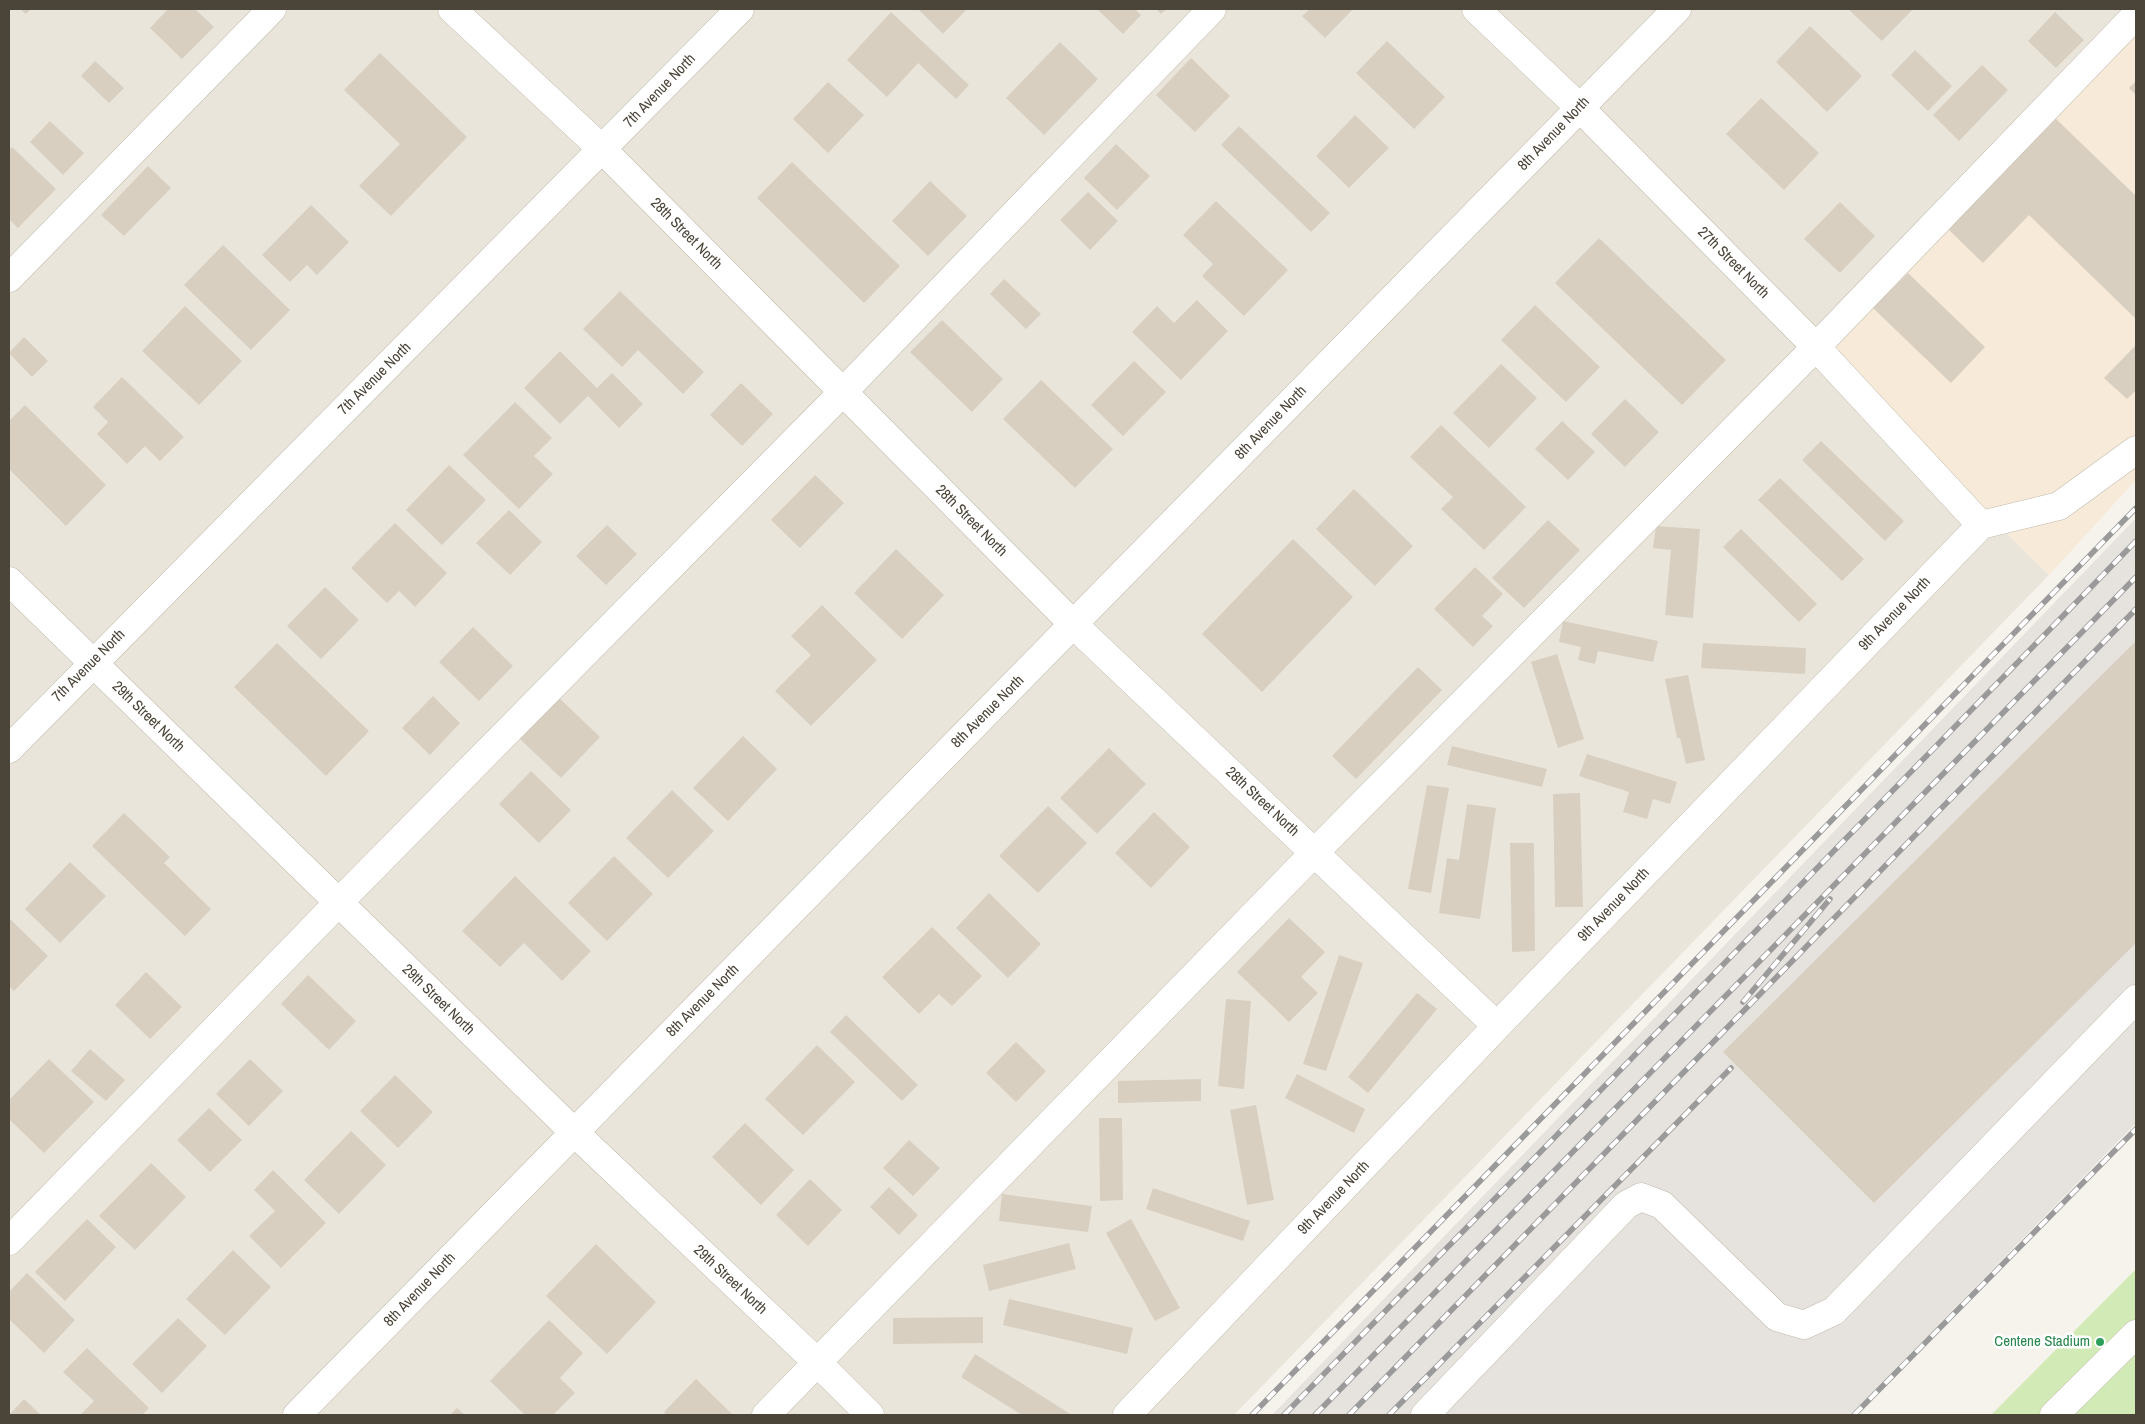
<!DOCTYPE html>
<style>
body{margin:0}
#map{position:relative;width:2145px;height:1424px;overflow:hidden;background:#f6f3ec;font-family:"Archivo Narrow",sans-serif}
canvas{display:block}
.frame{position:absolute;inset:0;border:10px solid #4b4439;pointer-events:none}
</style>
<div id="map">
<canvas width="2145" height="1424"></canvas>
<div class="frame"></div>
</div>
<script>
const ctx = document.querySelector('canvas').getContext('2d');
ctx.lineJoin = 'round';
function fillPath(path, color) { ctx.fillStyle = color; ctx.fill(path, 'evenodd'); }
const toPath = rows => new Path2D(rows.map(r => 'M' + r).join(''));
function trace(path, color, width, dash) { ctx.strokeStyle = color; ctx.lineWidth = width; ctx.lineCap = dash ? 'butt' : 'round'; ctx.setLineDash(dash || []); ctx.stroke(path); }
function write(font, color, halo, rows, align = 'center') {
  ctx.font = font + ' "Archivo Narrow",sans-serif'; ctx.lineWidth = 5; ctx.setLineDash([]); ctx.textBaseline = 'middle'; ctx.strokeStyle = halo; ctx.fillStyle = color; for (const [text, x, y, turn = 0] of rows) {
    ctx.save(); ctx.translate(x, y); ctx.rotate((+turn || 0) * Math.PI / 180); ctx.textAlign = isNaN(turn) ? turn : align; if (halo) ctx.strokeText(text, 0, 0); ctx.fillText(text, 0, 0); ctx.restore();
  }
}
const residential = toPath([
 [9,9,2136,9,1816,347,2049,575,1234,1415,9,1415]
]);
const commercial = toPath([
 [2136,15,2136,480,2049,575,1816,347]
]);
const industrial = toPath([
 [2136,518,2136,1123,1850,1415,1272,1415]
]);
const green = toPath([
 [2136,1269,2136,1415,1991,1415]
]);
const building = toPath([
 [20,9,31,9,26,14],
 [168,9,195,9,214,27,182,59,150,28],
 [918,9,967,9,943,34],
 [1097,9,1135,9,1141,15,1123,34],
 [1156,9,1167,9,1161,14],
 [1310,9,1353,9,1325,38,1302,16],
 [1848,9,1913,9,1882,41],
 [891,12,969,85,956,99,918,63,887,97,847,60],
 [2055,12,2084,40,2056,68,2028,41],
 [1810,26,1862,76,1827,112,1776,62],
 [1387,41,1445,97,1414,129,1356,73],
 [1060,42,1098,79,1044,135,1006,98],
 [1915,50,1952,86,1928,111,1891,75],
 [380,53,467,137,391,216,359,186,400,144,344,90],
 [1191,58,1230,96,1195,132,1156,95],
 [95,61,124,88,109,103,81,76],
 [1982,65,2008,90,1959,141,1933,115],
 [2136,81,2136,95,2129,88],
 [828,82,864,115,828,153,793,119],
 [1761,98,1819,153,1784,190,1726,134],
 [1355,115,1389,148,1349,188,1316,156],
 [2056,119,2136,196,2136,319,2029,215,1983,263,1948,229],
 [50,121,84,153,63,175,30,142],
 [1239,126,1330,213,1311,232,1221,145],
 [1116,144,1150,176,1117,210,1084,178],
 [12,147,56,189,18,228,9,219,9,150],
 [792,162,900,266,864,303,757,198],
 [148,166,171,188,124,236,101,215],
 [930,181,967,216,928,256,892,221],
 [1088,192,1118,221,1090,250,1060,220],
 [1216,201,1288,270,1244,316,1202,276,1213,264,1183,235],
 [1840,202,1875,236,1840,273,1804,239],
 [311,205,349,242,317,275,307,265,290,282,262,255],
 [1599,238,1726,360,1682,405,1555,283],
 [223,245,290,310,251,350,184,285],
 [1908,273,1985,347,1951,383,1873,308],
 [1004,279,1041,314,1026,329,990,294],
 [620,291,704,372,683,394,638,350,622,367,583,329],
 [1197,300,1228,331,1181,380,1132,332,1157,306,1174,323],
 [1535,305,1600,367,1566,402,1501,340],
 [185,306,242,361,199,405,142,351],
 [942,320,1003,379,972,412,910,352],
 [24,337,48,361,32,377,9,353],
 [2136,345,2136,390,2127,399,2104,378],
 [560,351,597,388,612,373,643,404,619,428,588,396,560,424,524,388],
 [1134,361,1166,392,1123,436,1091,405],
 [1501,364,1537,398,1489,448,1453,413],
 [122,377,184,437,160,461,145,446,127,464,97,434,108,422,93,407],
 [1041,380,1113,449,1075,488,1003,419],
 [741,383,773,414,742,446,710,415],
 [1625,399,1659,432,1625,467,1591,434],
 [515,402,552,438,534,456,553,474,519,509,463,455],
 [25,405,106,485,66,526,9,469,9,421],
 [1562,421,1595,452,1568,480,1535,449],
 [1441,425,1526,507,1484,550,1441,509,1453,497,1410,457],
 [1821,441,1904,521,1885,541,1802,460],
 [449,465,486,500,442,545,406,510],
 [815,475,844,503,800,548,771,520],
 [1780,478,1864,559,1842,581,1758,500],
 [1354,489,1413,546,1375,586,1316,529],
 [509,510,542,542,510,575,476,543],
 [1548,520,1580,550,1524,608,1492,578],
 [395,523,447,573,415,607,399,591,387,603,351,568],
 [607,525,637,554,606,585,576,556],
 [1656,526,1700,529,1693,618,1665,615,1671,550,1653,548],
 [1741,529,1817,604,1799,622,1723,547],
 [1293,539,1353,597,1262,692,1202,634],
 [896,549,944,595,902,639,854,593],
 [1475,567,1503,594,1482,616,1493,626,1473,647,1434,609],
 [325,587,359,620,321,659,287,626],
 [822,605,877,660,811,726,775,691,811,655,791,636],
 [1563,621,1658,641,1653,662,1598,651,1595,664,1578,660,1581,647,1559,642],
 [473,627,513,666,479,701,439,662],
 [2136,641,2136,943,1874,1203,1723,1052],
 [277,643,369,731,326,776,234,687],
 [1703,643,1806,648,1805,674,1701,668],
 [1557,654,1584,739,1558,748,1531,662],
 [1418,667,1442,690,1356,779,1332,756],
 [1688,675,1705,760,1686,764,1680,738,1677,738,1665,679],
 [433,696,460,723,430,755,402,728],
 [558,697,600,737,561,778,519,738],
 [743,736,777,769,728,821,693,788],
 [1452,746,1547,769,1542,787,1447,765],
 [1109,748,1146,784,1097,834,1060,798],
 [1587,754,1677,782,1670,804,1653,799,1647,819,1623,812,1629,792,1579,776],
 [531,771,571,810,539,843,499,804],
 [1427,785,1449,788,1431,893,1408,889],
 [672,790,714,831,668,878,626,838],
 [1580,793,1583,907,1555,907,1553,794],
 [1467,804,1496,808,1480,919,1439,913,1447,858,1459,860],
 [1048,806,1087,843,1038,893,999,856],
 [1154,812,1190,847,1151,888,1115,853],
 [124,813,170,857,164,863,211,909,185,936,92,846],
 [1510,843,1534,843,1535,951,1512,952],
 [614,856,653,894,607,941,568,903],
 [70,862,106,896,60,943,25,909],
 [515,876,591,951,562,981,524,943,500,967,462,931],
 [989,893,1041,944,1008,978,956,928],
 [1289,918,1325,952,1301,977,1318,993,1289,1022,1237,972],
 [10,919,48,956,14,991,9,986],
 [932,927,982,976,952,1006,939,994,919,1014,882,977],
 [1339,955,1363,963,1326,1071,1303,1064],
 [146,972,182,1007,150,1039,115,1005],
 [308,975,356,1021,329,1050,281,1004],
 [1417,993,1437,1009,1368,1093,1348,1077],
 [1226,999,1251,1001,1244,1089,1218,1086],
 [846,1015,918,1085,902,1101,830,1032],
 [1016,1042,1046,1071,1016,1102,986,1073],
 [817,1045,855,1082,803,1135,765,1099],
 [90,1049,125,1080,106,1101,71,1071],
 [49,1059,94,1102,44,1153,9,1119,9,1100],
 [250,1059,283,1091,249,1126,216,1094],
 [1297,1074,1365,1109,1354,1133,1285,1098],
 [395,1075,433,1112,398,1148,360,1111],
 [1201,1079,1201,1101,1118,1103,1118,1081],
 [1256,1105,1274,1200,1247,1205,1230,1110],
 [209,1108,242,1140,210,1172,177,1140],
 [1099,1118,1122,1118,1123,1200,1100,1201],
 [745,1123,794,1170,761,1205,712,1157],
 [351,1131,386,1165,339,1214,304,1180],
 [909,1140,940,1168,913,1196,883,1168],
 [151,1163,186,1197,135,1250,99,1216],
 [273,1170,326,1223,281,1268,249,1236,275,1211,254,1190],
 [810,1179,842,1210,808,1246,776,1215],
 [889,1187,918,1215,899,1235,870,1207],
 [1153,1188,1250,1221,1243,1241,1146,1209],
 [1002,1194,1092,1206,1088,1232,999,1221],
 [87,1219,116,1247,65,1301,35,1272],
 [1131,1219,1180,1308,1155,1321,1106,1233],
 [1069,1243,1076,1269,989,1291,983,1265],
 [596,1244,656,1302,607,1354,546,1296],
 [233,1250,271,1287,225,1335,186,1299],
 [27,1273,75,1320,44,1353,9,1319,9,1292],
 [1009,1299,1133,1328,1127,1354,1003,1325],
 [983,1317,983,1343,893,1344,893,1318],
 [178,1318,207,1346,162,1393,132,1364],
 [549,1320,583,1353,560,1378,575,1393,553,1415,525,1415,490,1381],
 [87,1348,149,1408,142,1415,80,1415,94,1401,63,1372],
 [975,1354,1072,1415,1022,1415,961,1377],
 [696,1379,732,1414,731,1415,667,1415,664,1412],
 [24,1399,41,1415,9,1415],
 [457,1408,465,1415,450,1415]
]);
const minor = toPath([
 [452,9,603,150,1074,625,1497,1026],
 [1476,9,1580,108,1816,347,1981,525],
 [9,278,272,9],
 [9,581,574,1132,818,1363,870,1415],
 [9,749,740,9],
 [9,1241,338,903,843,392,1212,9],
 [297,1415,1677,9],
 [766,1415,1315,852,1816,347,2136,15],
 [1127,1415,1497,1026,1981,525,2059,506,2136,450],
 [1425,1415,1626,1205,1641,1197,1662,1205,1777,1317,1804,1325,1834,1311,2136,999],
 [2054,1415,2136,1334]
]);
const rail = toPath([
 [1743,1002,1830,899],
 [1252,1415,2136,508],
 [1284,1415,2136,541],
 [1315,1415,2136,577],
 [1349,1415,2136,609],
 [1389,1415,1731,1068],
 [1854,1415,2136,1129]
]);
const markers = [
 [2100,1342,5,"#2e9e5b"]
];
const streetNames = [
 ["7th Avenue North",660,91,-46],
 ["8th Avenue North",1554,134,-46],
 ["28th Street North",686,234,45],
 ["27th Street North",1733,263,45],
 ["7th Avenue North",375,379,-45],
 ["8th Avenue North",1271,423,-46],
 ["28th Street North",971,521,45],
 ["9th Avenue North",1895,614,-46],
 ["7th Avenue North",89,666,-45],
 ["8th Avenue North",988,712,-45],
 ["29th Street North",148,717,44],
 ["28th Street North",1262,802,43],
 ["9th Avenue North",1614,905,-46],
 ["29th Street North",438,1000,44],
 ["8th Avenue North",703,1001,-45],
 ["9th Avenue North",1334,1198,-46],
 ["29th Street North",730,1280,43],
 ["8th Avenue North",420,1290,-46]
];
const leisureNames = [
 ["Centene Stadium",2090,1342]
];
fillPath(residential, '#eae5da');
fillPath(commercial, '#f7ead8');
fillPath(industrial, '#e6e2dd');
fillPath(green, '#d2eab5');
fillPath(building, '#d8cfc1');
trace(minor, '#c2bbae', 29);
trace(minor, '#fff', 28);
trace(rail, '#9a9a9a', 5.5);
trace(rail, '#fff', 4, [11]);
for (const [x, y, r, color] of markers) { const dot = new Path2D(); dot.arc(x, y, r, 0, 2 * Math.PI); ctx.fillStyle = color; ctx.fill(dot); trace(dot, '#fff', 2); }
write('15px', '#4b4439', '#fff', streetNames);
write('15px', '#27864d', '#fff', leisureNames, 'right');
</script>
